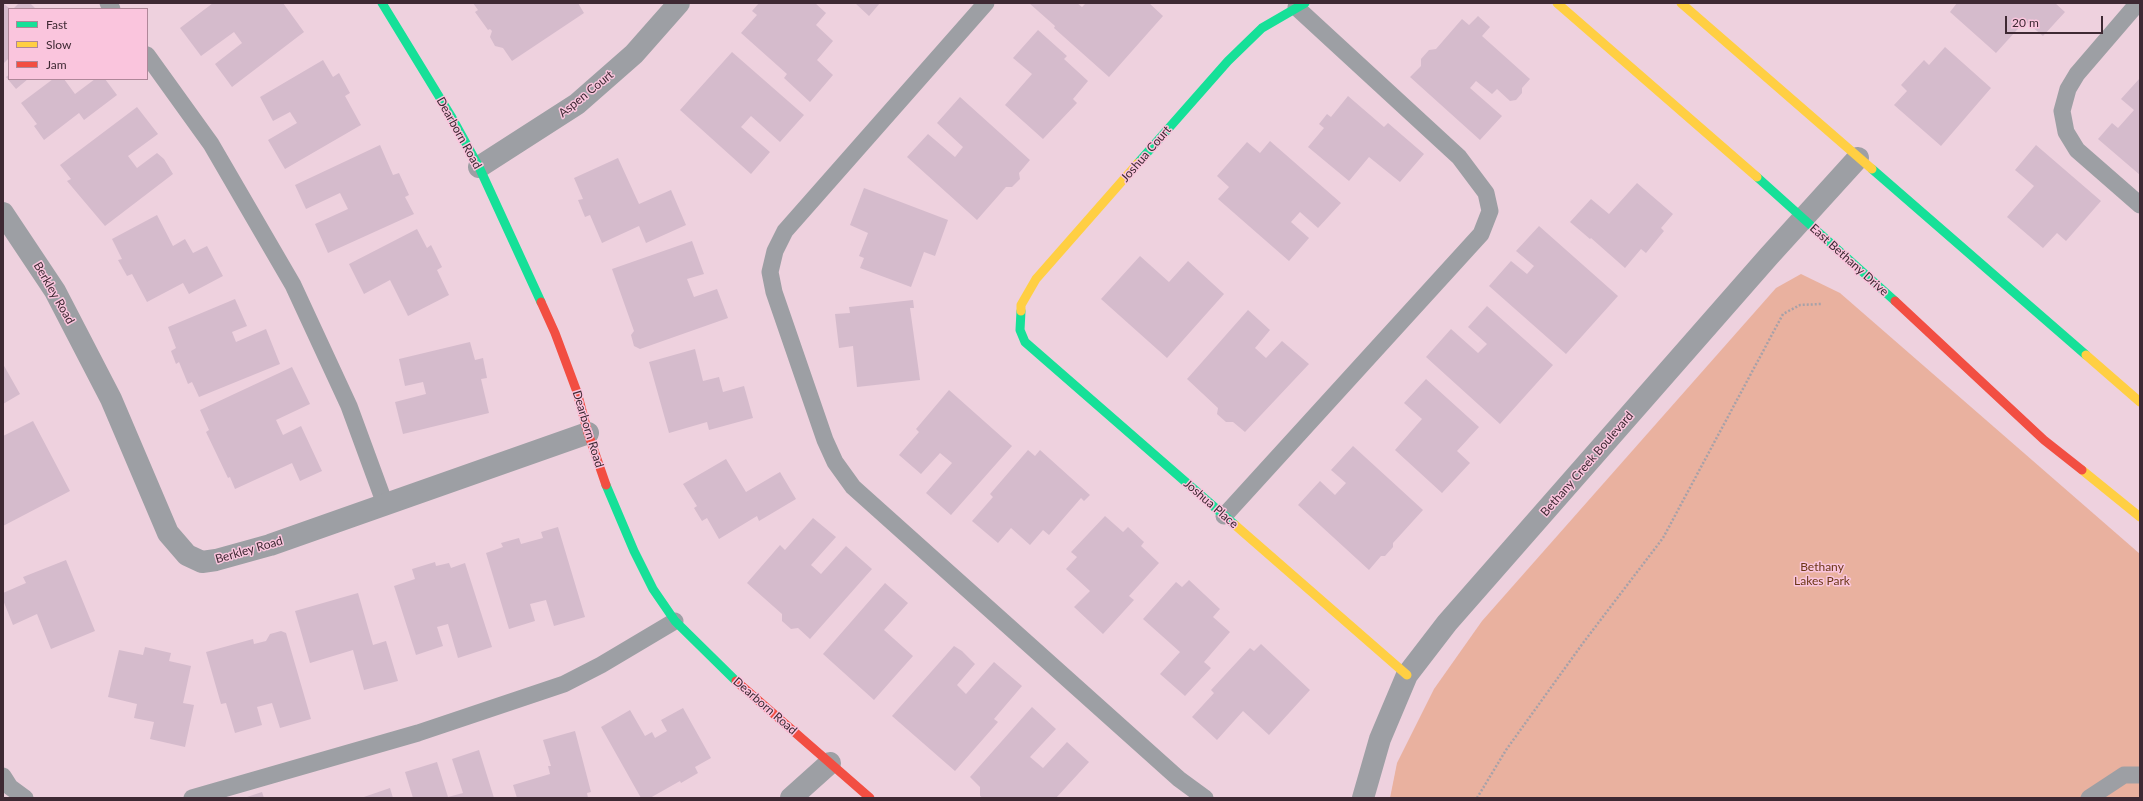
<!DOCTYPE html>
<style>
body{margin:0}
#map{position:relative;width:2143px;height:801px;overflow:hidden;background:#eed1de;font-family:Lato,sans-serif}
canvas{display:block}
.frame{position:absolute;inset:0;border:4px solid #3e2933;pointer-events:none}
.legend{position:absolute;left:8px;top:8px;width:140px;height:72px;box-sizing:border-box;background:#fac5dd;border:1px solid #af8799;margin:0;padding:5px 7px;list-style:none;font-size:12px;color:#3e2933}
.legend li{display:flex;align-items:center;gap:8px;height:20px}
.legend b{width:20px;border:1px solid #af8799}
.scale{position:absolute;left:2005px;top:16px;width:98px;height:18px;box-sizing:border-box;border:2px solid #3e2933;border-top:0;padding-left:5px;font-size:12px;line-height:14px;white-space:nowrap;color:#3e2933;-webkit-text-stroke:3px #fac5dd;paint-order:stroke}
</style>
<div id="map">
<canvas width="2143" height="801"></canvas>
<div class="frame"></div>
<ul class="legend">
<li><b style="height:5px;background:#16e098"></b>Fast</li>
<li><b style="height:5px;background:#ffcf43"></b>Slow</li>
<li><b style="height:5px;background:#f24e42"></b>Jam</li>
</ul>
<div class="scale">20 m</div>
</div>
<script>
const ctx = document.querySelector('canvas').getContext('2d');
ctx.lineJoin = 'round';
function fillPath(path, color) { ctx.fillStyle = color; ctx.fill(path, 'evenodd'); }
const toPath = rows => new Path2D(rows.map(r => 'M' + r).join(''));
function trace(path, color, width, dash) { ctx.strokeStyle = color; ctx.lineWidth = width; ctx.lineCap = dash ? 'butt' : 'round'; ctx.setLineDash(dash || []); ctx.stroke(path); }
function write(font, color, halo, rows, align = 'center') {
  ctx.font = font + ' Lato,sans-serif'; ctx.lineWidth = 3; ctx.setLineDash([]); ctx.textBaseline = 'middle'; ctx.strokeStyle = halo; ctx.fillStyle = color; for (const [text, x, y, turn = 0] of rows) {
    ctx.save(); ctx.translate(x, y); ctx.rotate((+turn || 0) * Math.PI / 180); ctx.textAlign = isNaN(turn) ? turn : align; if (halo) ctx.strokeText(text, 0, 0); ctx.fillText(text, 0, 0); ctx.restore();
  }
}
const green = toPath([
 [1801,274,1840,293,2140,554,2140,798,1390,798,1397,763,1434,689,1482,621,1776,288]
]);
const building = toPath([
 [3,3,9,8,9,58,3,64],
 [19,3,30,3,36,9,13,9],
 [213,3,283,3,304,32,232,87,215,64,242,43,234,32,201,56,180,28],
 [473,3,578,3,584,13,512,61,503,48,495,46,490,37,492,31,490,29,488,30,475,12,478,10],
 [759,3,815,3,826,13,816,25,833,41,817,60,833,75,810,102,784,78,787,74,741,33,757,15,752,11],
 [855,3,880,3,869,16],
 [1029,3,1077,3,1082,7,1086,3,1149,3,1163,16,1109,77,1054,28,1055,26],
 [1957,3,2055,3,2065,12,2043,36,2025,21,1996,53,1950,12],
 [1478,16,1490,27,1482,36,1530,79,1522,88,1522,93,1516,100,1510,101,1497,89,1492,94,1476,81,1470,88,1502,116,1480,140,1410,77,1421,66,1421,59,1429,50,1436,49,1462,19,1469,25],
 [1038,30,1067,56,1064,59,1088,81,1073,99,1077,103,1043,139,1005,105,1032,74,1013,58],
 [1945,47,1991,88,1941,146,1894,105,1907,91,1901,85,1924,60,1929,65],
 [732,52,804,115,780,142,751,116,741,127,770,152,751,174,680,110],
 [323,60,333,77,339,73,350,93,345,96,361,125,285,169,268,140,297,123,290,112,273,121,260,97],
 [9,75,9,79,28,79,16,89,6,77],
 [2140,78,2140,175,2098,139,2112,123,2118,128,2134,110,2121,99],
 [53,79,64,79,75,94,95,79,105,79,117,95,84,120,79,113,44,140,34,126,37,124,21,103],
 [1348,96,1384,127,1388,123,1424,154,1400,182,1369,157,1349,181,1308,147,1324,128,1319,124,1327,114,1331,117],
 [960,97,1030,160,1019,173,1020,179,1012,187,1006,187,977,220,907,157,928,134,955,157,963,147,937,123],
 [137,107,158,134,128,156,137,168,157,153,164,159,173,174,105,226,67,181,71,179,60,165],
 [1270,141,1341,203,1318,228,1300,212,1291,222,1309,238,1289,261,1218,199,1229,187,1217,176,1247,142,1260,153],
 [380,145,393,175,399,173,409,195,405,197,414,214,328,253,315,224,348,209,340,193,306,209,295,185],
 [2036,145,2101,201,2066,241,2057,233,2043,248,2007,217,2034,186,2015,170],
 [618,158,639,204,671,190,686,225,646,243,639,226,602,243,590,215,585,217,578,200,583,199,574,178],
 [1637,183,1673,214,1661,228,1664,231,1646,253,1641,249,1625,268,1591,238,1590,239,1570,222,1591,199,1609,214],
 [864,188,948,220,935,256,924,252,911,287,860,268,864,258,859,256,868,233,850,225],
 [157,215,173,246,185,239,193,253,207,246,223,276,189,294,183,283,147,302,132,274,127,276,118,260,122,259,112,239],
 [1539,226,1618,296,1566,354,1489,286,1511,261,1527,274,1534,266,1516,251],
 [417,229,427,248,431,245,442,267,437,270,449,295,408,316,390,280,364,294,349,264],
 [692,241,704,274,687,279,694,297,717,289,728,318,640,349,634,346,631,335,634,331,612,269],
 [1140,256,1169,282,1188,261,1224,294,1167,358,1101,299],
 [235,299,247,326,232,332,236,342,266,329,280,364,199,397,192,382,188,384,179,362,176,364,171,351,176,348,168,327],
 [913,300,914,308,910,308,920,380,857,387,853,346,839,348,835,314,850,313,849,307],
 [1487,306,1553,365,1500,424,1426,357,1451,329,1478,353,1487,344,1468,327],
 [1248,310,1270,330,1255,348,1266,358,1282,341,1309,364,1245,432,1233,422,1226,422,1217,414,1218,408,1187,379],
 [470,342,475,360,483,358,487,378,481,379,489,413,403,434,395,402,426,394,423,382,405,386,399,359],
 [695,349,703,381,719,377,723,392,744,386,753,418,709,430,707,422,669,433,649,362],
 [3,364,20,394,3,404],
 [292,367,310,404,276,420,283,435,301,426,322,471,300,481,292,463,235,489,230,477,228,478,206,432,209,430,200,410],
 [1426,379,1479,427,1457,451,1470,463,1442,493,1395,450,1422,419,1404,403],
 [949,390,1012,446,951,515,926,493,952,463,940,453,921,474,899,455,919,432,916,429],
 [33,421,70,491,3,526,3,436],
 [1353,446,1423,510,1393,543,1393,547,1385,556,1381,556,1369,570,1298,505,1320,481,1335,495,1346,483,1331,470],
 [1028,450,1035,456,1040,450,1090,495,1084,501,1081,498,1049,535,1043,530,1030,545,1011,528,998,543,972,521,993,497,990,494],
 [726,459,746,492,780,472,796,499,759,521,757,516,719,539,707,518,702,521,694,508,697,506,683,484],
 [1105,516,1123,532,1128,527,1144,542,1141,546,1159,563,1129,596,1134,600,1103,634,1074,607,1090,591,1066,569,1077,557,1071,552],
 [813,518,836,537,811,565,821,574,846,546,872,569,810,639,798,628,791,629,782,621,782,614,747,583,780,545,785,550],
 [558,527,585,617,554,626,546,600,530,604,535,621,509,629,486,553,503,547,501,543,519,538,521,544,543,538,541,532],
 [66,560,95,631,51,649,37,614,13,625,3,600,3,593,26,583,23,577],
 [435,562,436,566,449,563,451,568,465,563,492,647,458,658,448,624,437,627,443,646,416,655,394,586,415,579,412,569],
 [1189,580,1220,609,1213,617,1230,632,1204,662,1211,668,1185,696,1160,674,1180,652,1143,619,1176,582,1182,587],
 [885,583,908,603,884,630,913,656,874,700,823,654],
 [358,593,373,645,386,641,398,681,364,690,353,650,310,663,295,611],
 [281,631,286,633,311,719,280,728,272,703,257,707,262,725,235,733,226,703,221,704,206,652,253,639,254,644,266,641,270,634],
 [1261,644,1310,690,1269,735,1243,711,1217,740,1192,717,1214,693,1211,690,1250,648,1254,651],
 [954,646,962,651,975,664,957,685,966,694,994,662,1022,686,994,719,998,722,955,771,892,716],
 [145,647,171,653,169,661,191,666,183,703,194,705,185,747,150,739,154,722,134,718,137,704,108,697,119,650,143,655],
 [1032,707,1056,729,1030,757,1043,768,1067,742,1089,762,1056,798,983,798,980,796,980,787,970,777],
 [683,708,711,758,695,767,698,773,681,783,680,781,650,798,641,798,601,727,630,710,645,736,652,732,655,738,667,731,661,720],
 [575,731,591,792,587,793,588,798,517,798,513,785,550,774,548,766,551,766,543,740],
 [479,750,494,798,413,798,405,772,437,762,448,797,463,793,452,759],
 [390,788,393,798,361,798],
 [262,792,264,798,244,798]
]);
const path = toPath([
 [1477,798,1506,750,1583,643,1663,538,1783,314,1800,305,1821,304]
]);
const lane = toPath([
 [108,3,112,9],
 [986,3,785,231,775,251,770,272,774,292,825,440,835,462,853,487,1179,779,1205,798],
 [2138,3,2077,74,2068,89,2062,111,2066,132,2077,150,2140,205],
 [147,55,211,144,293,285,349,406,385,504],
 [1224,516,1481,234,1490,211,1486,193,1459,157,1296,7],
 [3,776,10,787,25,798],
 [192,798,418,733,564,684,601,665,675,621],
 [2089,798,2124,775,2140,775]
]);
const street = toPath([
 [479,167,577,104,634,54,679,3],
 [3,213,55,291,111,399,168,533,187,555,202,562,216,560,270,545,588,433],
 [791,798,830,763],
 [1363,798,1380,739,1407,675,1447,623,1769,256,1858,158]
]);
const fast = toPath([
 [382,3,451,116,479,167,541,302],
 [1138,163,1228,61,1262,28,1305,3],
 [1872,169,2086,355],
 [1757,177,1895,301],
 [1021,311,1020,330,1025,342,1235,525],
 [606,485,634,551,653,589,675,621,736,681]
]);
const slow = toPath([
 [1557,3,1757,177],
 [1681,3,1872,169],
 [1021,311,1021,305,1036,279,1138,163],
 [2086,355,2140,402],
 [2082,470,2140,517],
 [1235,525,1407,675]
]);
const jam = toPath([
 [1895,301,2044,440,2082,470],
 [541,302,555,333,577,392,588,433,606,485],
 [736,681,870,798]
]);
const streetNames = [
 ["Aspen Court",586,94,-39],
 ["Dearborn Road",459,133,61],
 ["Joshua Court",1146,154,-49],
 ["East Bethany Drive",1849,260,42],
 ["Berkley Road",54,293,60],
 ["Dearborn Road",588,429,73],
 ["Bethany Creek Boulevard",1587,464,-49],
 ["Joshua Place",1211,504,41],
 ["Berkley Road",249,550,-16],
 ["Dearborn Road",765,706,41]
];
const parkNames = [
 ["Bethany",1822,567],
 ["Lakes Park",1822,581]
];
fillPath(green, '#e9b19f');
fillPath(building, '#d5bbcc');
trace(path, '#a7a1a8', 2.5, [2, 2]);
trace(lane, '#9d9fa4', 17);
trace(street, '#9d9fa4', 22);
trace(fast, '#16e098', 9);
trace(slow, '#ffcf43', 9);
trace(jam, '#f24e42', 9);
write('12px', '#3e2933', '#fac5dd', streetNames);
write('12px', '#6b3615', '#fac5dd', parkNames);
</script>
